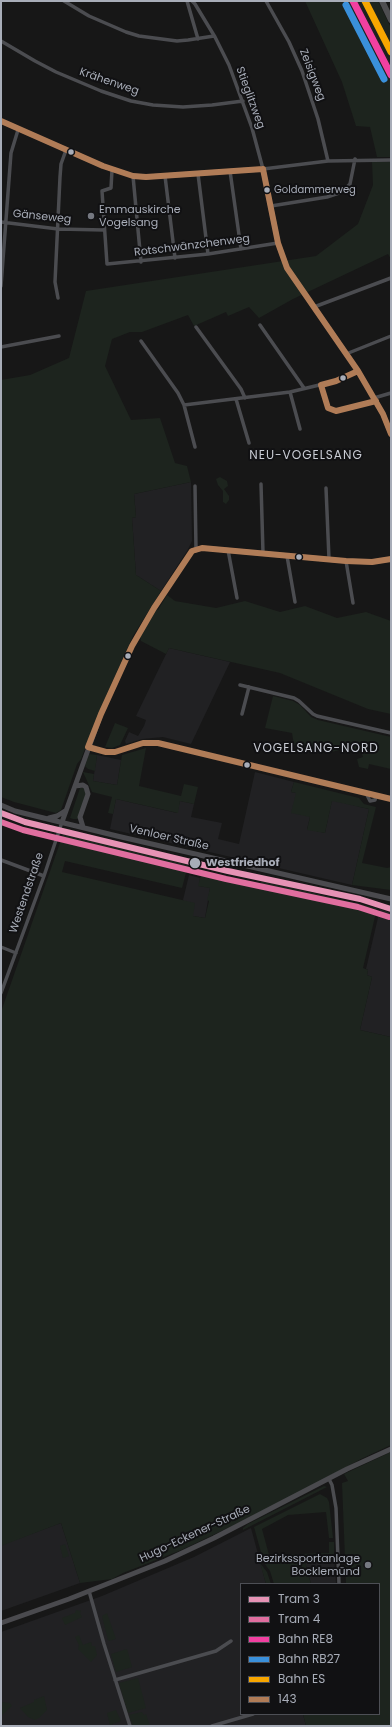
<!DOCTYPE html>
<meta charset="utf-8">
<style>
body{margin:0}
#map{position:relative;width:392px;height:1727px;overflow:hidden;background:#171717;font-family:Poppins,sans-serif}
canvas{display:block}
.frame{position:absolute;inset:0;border:2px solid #a8adb8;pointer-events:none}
.legend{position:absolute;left:240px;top:1583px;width:140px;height:132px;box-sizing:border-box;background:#111113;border:1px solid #4d4f55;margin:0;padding:5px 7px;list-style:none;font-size:12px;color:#a8adb8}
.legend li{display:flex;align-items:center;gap:8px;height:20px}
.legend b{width:20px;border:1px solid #4d4f55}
</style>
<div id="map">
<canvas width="392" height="1727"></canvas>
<div class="frame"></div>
<ul class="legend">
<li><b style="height:5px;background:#e693b5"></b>Tram 3</li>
<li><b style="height:5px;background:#e06e9f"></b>Tram 4</li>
<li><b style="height:5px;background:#f240a1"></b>Bahn RE8</li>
<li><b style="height:5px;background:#3a90db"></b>Bahn RB27</li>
<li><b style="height:5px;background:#f7a600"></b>Bahn ES</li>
<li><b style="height:5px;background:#b07c57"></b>143</li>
</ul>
</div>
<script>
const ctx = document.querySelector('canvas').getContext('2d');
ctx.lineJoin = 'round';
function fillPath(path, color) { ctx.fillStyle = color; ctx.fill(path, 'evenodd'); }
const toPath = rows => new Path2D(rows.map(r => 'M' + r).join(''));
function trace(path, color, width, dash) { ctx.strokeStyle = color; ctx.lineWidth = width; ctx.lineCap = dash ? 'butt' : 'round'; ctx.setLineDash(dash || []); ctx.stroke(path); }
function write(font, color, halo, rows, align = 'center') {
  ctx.font = font + ' Poppins,sans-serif'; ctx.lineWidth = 4; ctx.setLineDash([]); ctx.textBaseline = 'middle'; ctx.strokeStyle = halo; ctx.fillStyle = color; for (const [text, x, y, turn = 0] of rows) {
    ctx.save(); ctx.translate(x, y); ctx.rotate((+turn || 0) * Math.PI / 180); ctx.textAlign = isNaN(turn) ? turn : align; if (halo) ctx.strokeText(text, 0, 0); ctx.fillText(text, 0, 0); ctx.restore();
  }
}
const built = toPath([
 [351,1,359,1,391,63,391,78],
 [191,482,192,541,187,551,161,591,136,575,132,518,136,517,134,494],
 [169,648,230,662,191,744,163,737,142,739,126,744,125,741,129,732,138,736,144,726,146,720,136,716],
 [97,755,121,760,117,785,93,781],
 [255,772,294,782,291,792,296,793,310,817,307,829,325,833,332,800,369,809,352,885,110,829,116,799,177,813,180,801,194,804,191,817,222,823,218,839,239,844],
 [189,875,200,878,199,886,210,888,205,918,193,916,183,900],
 [380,909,391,913,391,1037,360,1030,372,977,367,975,368,970,366,969],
 [61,1523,80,1583,1,1611,1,1545],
 [251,1528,266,1584,241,1584,241,1714,303,1714,306,1726,1,1726,1,1632,102,1596,194,1557],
 [334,1556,336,1584,311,1584,304,1558]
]);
const green = toPath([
 [305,1,351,1,391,78,391,157,377,157,370,127,356,126,342,82],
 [359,1,378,1,391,28,391,63],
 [372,162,391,162,391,259,388,254,293,299,259,318,249,307,228,316,226,312,194,326,188,315,142,332,130,332,112,339,105,366,131,420,160,418,175,463,187,466,191,482,134,494,136,517,132,518,136,575,161,591,133,636,106,696,81,759,77,764,61,810,56,813,14,802,1,797,1,380,30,375,69,358,86,291,316,256,358,224,373,185],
 [322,448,324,455,306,459,304,452],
 [220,477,227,481,228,486,224,489,229,496,229,500,226,504,223,502,223,491,218,485,216,479],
 [167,595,175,601,216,608,245,601,280,612,305,606,337,618,366,612,391,621,391,714,368,709,280,673,169,648,166,654,141,641,140,637,156,609,158,610],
 [273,696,293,701,300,705,311,717,318,720,391,737,391,769,369,764,368,769,359,767,357,759,363,757,361,751,348,748,327,753,294,745,292,733,265,728],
 [115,723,128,728,120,745,112,748,105,747],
 [146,748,139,786,181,796,184,784,198,787,194,804,180,801,178,813,116,799,113,814,108,813,112,797,92,792,83,772,94,774,93,781,117,785,122,755],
 [89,754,97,755,95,771,88,769,85,766],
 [294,782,359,798,364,804,376,807,362,863,387,868,391,867,391,890,352,885,369,809,332,801,325,833,307,830,310,817,291,813,296,793,291,792],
 [80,788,84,788,87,794,79,819,73,819,70,818],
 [63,834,149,854,188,865,182,888,65,861,62,872,195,903,193,916,205,918,209,901,207,900,210,888,198,886,202,871,260,884,261,882,268,882,377,908,363,968,368,970,367,975,372,977,360,1030,391,1037,391,1445,361,1459,266,1510,179,1551,123,1573,112,1579,80,1583,61,1523,1,1546,1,1012],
 [391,1452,391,1726,306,1726,303,1714,379,1714,379,1584,346,1584,342,1483,348,1481,344,1474],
 [324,1486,327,1487,243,1530,243,1528,248,1524],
 [320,1494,327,1498,329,1502,333,1538,329,1538,326,1512,288,1515,262,1529,269,1555,329,1553,329,1542,334,1542,334,1556,304,1558,311,1584,274,1584,270,1571,264,1563,254,1527],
 [65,1544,69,1556,63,1558,60,1546],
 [260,1563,267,1572,271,1584,266,1584],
 [76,1610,81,1611,80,1613,82,1617,65,1625,62,1618,75,1613],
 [107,1613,116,1639,109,1641,108,1640,102,1616],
 [79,1635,83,1645,91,1642,92,1646,95,1646,97,1655,91,1662,78,1649,79,1645,75,1637],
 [127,1649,132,1667,116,1672,111,1654],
 [138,1678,146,1708,128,1713,119,1683],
 [44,1696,47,1710,39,1718,35,1720,28,1717,20,1708,34,1702,34,1700],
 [1,1702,10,1703,12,1706,1,1716],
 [116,1710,121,1721,110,1725,107,1713],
 [142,1712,144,1715,146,1714,150,1726,133,1726,129,1715]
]);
const street = toPath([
 [64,1,89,16,126,32,139,36,177,41,188,40,214,36],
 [187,1,198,39],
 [192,1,195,4,215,37,229,65,252,128,263,169,328,161,391,160],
 [266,1,289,42,302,71,318,119,328,161],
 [1,41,35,61,56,72,101,91,131,101,153,105,183,107,212,105,243,101],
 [112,170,111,188,102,191,107,264,208,254,278,243],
 [230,171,241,249],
 [198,174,208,254],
 [133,176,141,262],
 [165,176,175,258],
 [271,206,327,197,342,192,350,184,355,159],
 [1,222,58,229,104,230],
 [1,286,11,153,18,130],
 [58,298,55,282,60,177,61,164,66,150],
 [314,307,391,278],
 [260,325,304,388],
 [196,327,241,389,245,398],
 [141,341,178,393,184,405,290,392,336,381,358,371],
 [1,347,59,336],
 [346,354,391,336],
 [290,392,300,429],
 [374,398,391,393],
 [236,399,249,443],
 [184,405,195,447],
 [261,484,263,553],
 [195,486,196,549],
 [326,488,329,559],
 [228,550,237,598],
 [287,556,295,602],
 [346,561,353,603],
 [240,685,294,698,299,701,313,714,317,716,391,733],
 [242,714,249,687],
 [88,747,106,752,115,752,143,743,158,743,391,799],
 [366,793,370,801,375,800,376,796],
 [1,860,44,876],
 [1,947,16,953],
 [1,993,44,876,62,822],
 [329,1479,332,1485,336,1508,339,1584],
 [89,1591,104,1644,130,1726],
 [115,1680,216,1651,231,1641],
 [212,1726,253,1714]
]);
const secondary = toPath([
 [1,121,103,166,133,176,146,177,263,169,278,243,287,268,358,371,383,414,391,434],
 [75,786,83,785,86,787,88,794,80,817,83,827],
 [1,805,15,811,117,836,391,899],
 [49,818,57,816,65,811],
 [62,822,101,714,132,646,154,608,192,551,202,548,346,561,372,562,391,559],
 [1,1623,69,1599,165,1561,214,1538,347,1469,391,1449]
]);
const highway = toPath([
 [382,1,391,20]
]);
const bus1 = toPath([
 [1,121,103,166,133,176,146,177,263,169],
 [263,169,278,243,287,268,358,371,383,414,391,434],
 [358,371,336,381,321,385,328,408,336,411,376,401],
 [88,747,101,714,132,646,154,608,192,551,202,548,346,561,372,562,391,559],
 [88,747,106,752,115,752,143,743,158,743,391,799]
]);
const rail1 = toPath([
 [353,1,391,75]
]);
const rail2 = toPath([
 [346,5,384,79]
]);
const rail3 = toPath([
 [365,1,391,52]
]);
const tram1 = toPath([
 [1,813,25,822,228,871,360,899,391,909]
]);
const tram2 = toPath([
 [1,822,23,830,226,879,358,907,389,917]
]);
const markers = [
 [71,152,3.5,"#a8adb8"],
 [267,190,3.5,"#a8adb8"],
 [91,216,4,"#757880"],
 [343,378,3.5,"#a8adb8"],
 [299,557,3.5,"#a8adb8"],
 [128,656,3.5,"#a8adb8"],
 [247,765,3.5,"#a8adb8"],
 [195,863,6,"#a8adb8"],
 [368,1565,4,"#757880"]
];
const busNames = [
 ["Goldammerweg",274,190]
];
const streetNames = [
 ["Zeisigweg",312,75,69],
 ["Krähenweg",109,82,19],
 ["Stieglitzweg",250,98,70],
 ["Gänseweg",42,217,6],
 ["Rotschwänzchenweg",192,246,-7],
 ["Venloer Straße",169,838,13],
 ["Westendstraße",27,893,-71],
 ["Hugo-Eckener-Straße",195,1534,-25]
];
const poiNames = [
 ["Emmauskirche",99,210],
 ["Vogelsang",99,223],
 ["Bezirkssportanlage",360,1559,"right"],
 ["Bocklemünd",360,1572,"right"]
];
const stopNames = [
 ["Westfriedhof",206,863]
];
const neighbourhoodNames = [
 ["NEU-VOGELSANG",306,456],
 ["VOGELSANG-NORD",316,749]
];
fillPath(built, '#212123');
fillPath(green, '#1d241e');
trace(street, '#4b4c50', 3.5);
trace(secondary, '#4a4a4e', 5);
trace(highway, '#4e4e51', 6);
trace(bus1, '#b07c57', 6);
trace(rail1, '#f240a1', 7);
trace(rail2, '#3a90db', 7);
trace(rail3, '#f7a600', 7);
trace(tram1, '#e693b5', 6);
trace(tram2, '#e06e9f', 6);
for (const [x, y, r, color] of markers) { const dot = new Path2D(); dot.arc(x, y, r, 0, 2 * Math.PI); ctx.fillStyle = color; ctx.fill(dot); trace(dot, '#111113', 1.5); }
write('10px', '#a8adb8', '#111113', busNames, 'left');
write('11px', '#a8adb8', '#111113', streetNames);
write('11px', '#a8adb8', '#111113', poiNames, 'left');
write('bold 11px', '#a8adb8', '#111113', stopNames, 'left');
ctx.letterSpacing = '1px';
write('12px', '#c9ccd4', '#111113', neighbourhoodNames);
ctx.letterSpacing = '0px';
</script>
